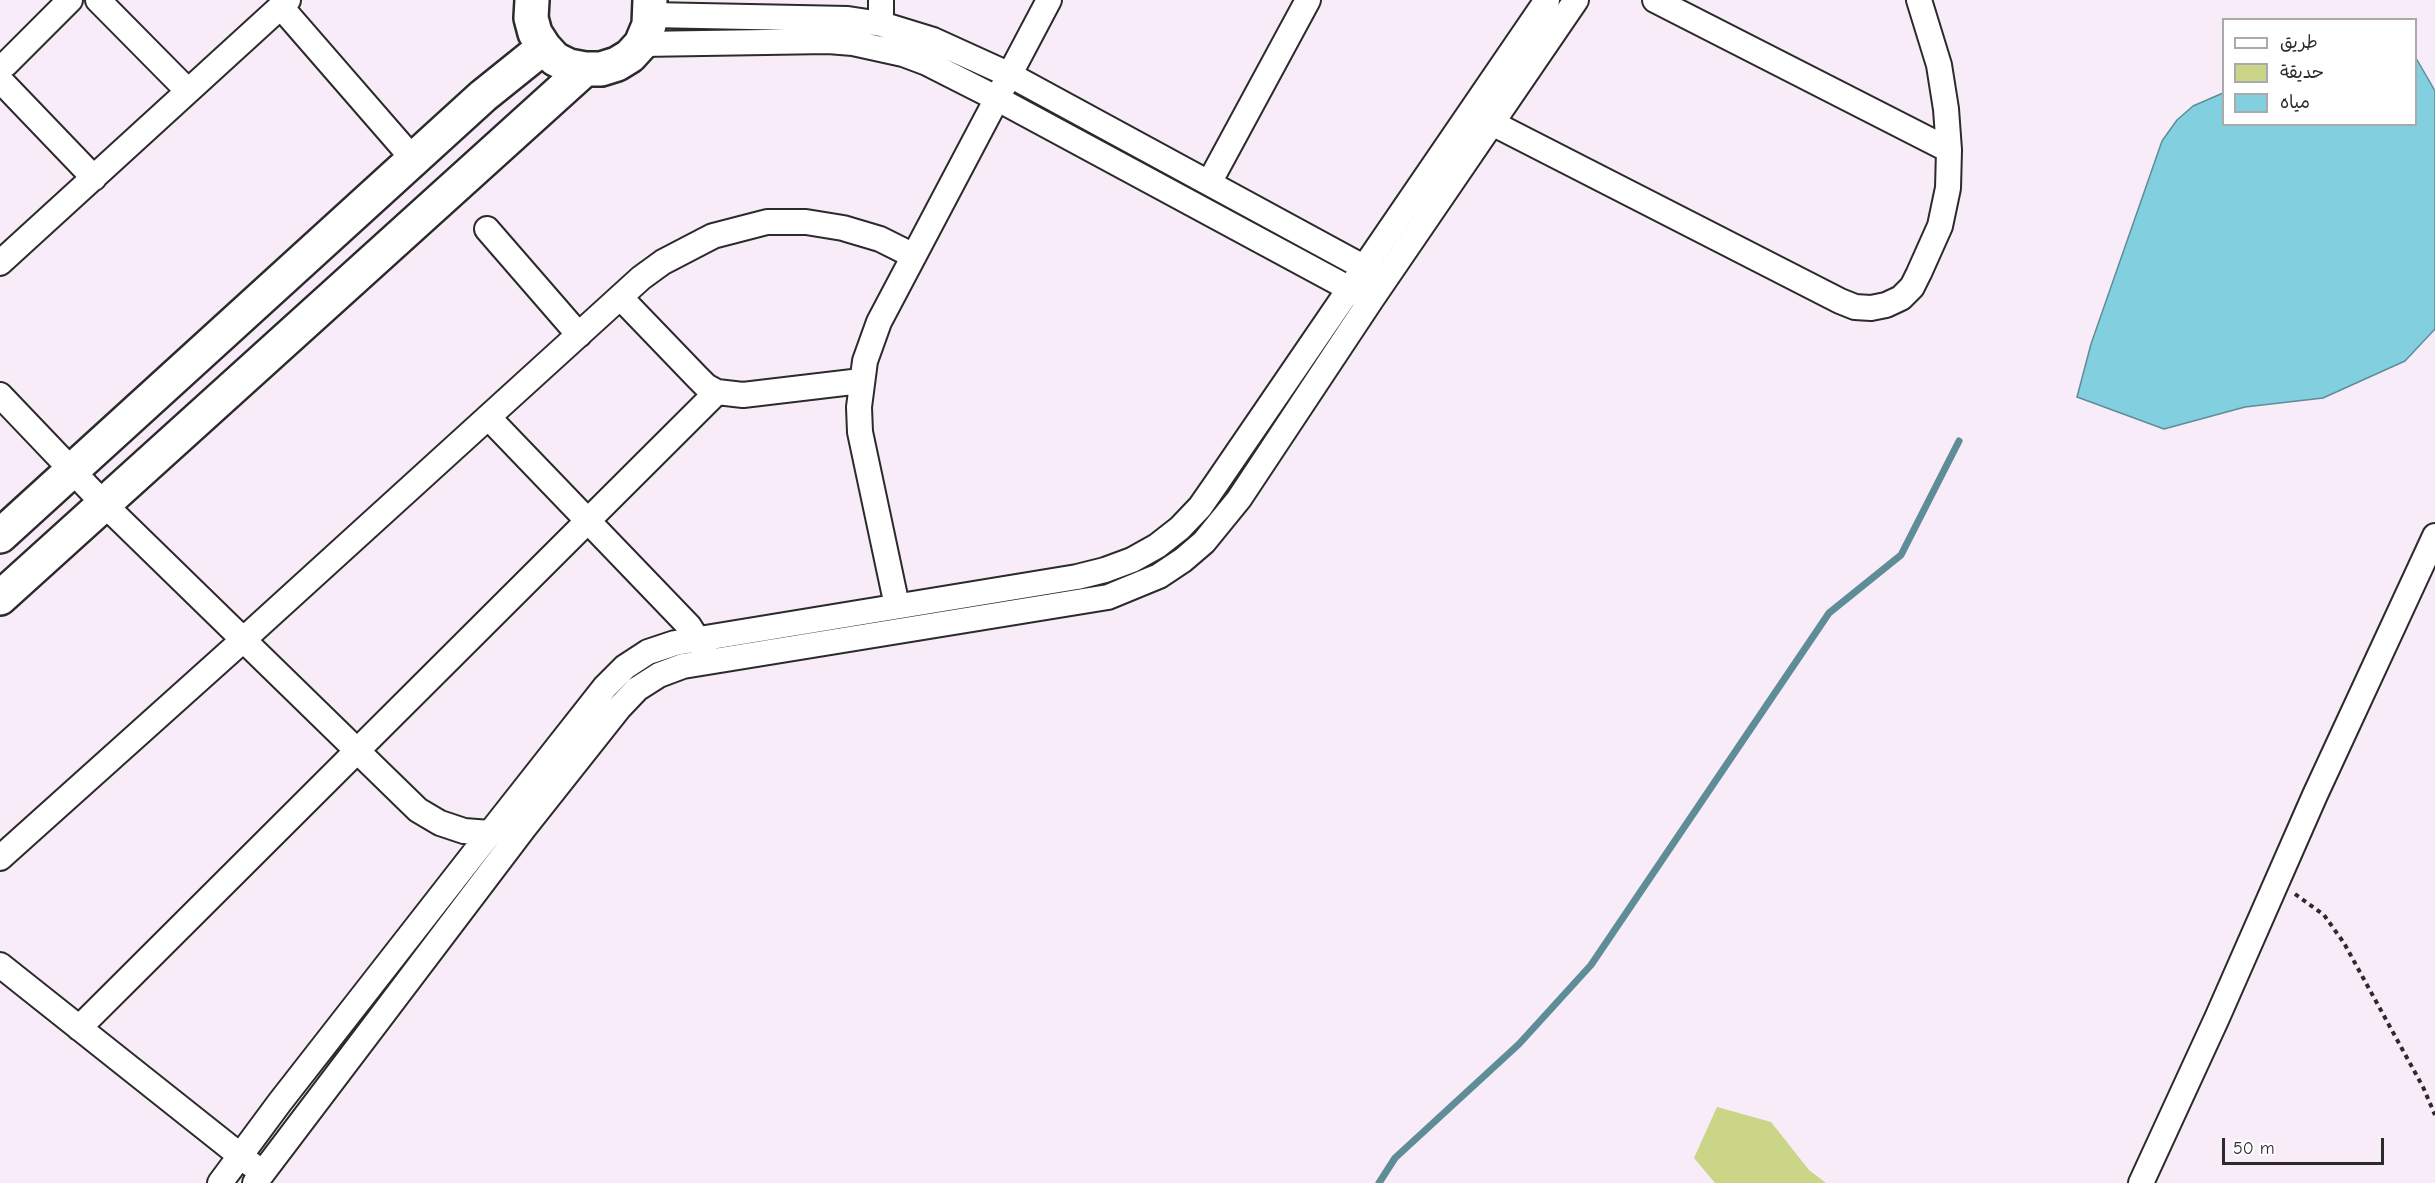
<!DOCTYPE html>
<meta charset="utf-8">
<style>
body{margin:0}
#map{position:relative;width:2435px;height:1183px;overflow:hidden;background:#f7ecf8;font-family:"Comic Neue","Playpen Sans Arabic",sans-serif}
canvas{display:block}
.legend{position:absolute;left:2222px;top:18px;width:195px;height:108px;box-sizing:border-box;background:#fff;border:2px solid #aaa;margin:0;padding:8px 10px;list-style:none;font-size:18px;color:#2b2b2b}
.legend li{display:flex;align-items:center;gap:12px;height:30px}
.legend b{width:30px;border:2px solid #aaa}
.scale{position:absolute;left:2222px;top:1138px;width:162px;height:27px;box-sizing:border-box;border:3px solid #2b2b2b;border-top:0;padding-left:8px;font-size:18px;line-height:21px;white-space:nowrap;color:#2b2b2b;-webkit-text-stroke:4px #fff;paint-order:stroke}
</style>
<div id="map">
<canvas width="2435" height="1183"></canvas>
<ul class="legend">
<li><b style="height:8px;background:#fff"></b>طريق</li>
<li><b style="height:16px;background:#cad588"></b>حديقة</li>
<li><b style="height:16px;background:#81cfdf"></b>مياه</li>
</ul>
<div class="scale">50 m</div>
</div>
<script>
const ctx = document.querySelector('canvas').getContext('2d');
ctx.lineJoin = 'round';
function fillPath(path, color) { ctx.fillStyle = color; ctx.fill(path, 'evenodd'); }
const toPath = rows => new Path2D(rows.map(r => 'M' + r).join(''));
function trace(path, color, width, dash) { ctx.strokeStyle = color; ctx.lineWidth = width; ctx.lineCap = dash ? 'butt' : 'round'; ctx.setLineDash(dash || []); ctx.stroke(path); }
const green = toPath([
 [1717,1107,1771,1122,1809,1170,1826,1183,1715,1183,1694,1158]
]);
const water = toPath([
 [2416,58,2435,91,2435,329,2405,361,2323,398,2245,407,2164,429,2077,397,2091,344,2162,141,2177,120,2193,106,2223,93,2224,124,2416,124,2416,58]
]);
const stream = toPath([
 [1379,1183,1395,1158,1519,1044,1591,965,1829,613,1901,555,1959,441]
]);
const path = toPath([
 [2295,894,2324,915,2344,943,2423,1087,2435,1115]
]);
const street = toPath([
 [98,0,188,91],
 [1655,0,1949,150],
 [281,7,414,160],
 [651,15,848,19,881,24,933,40,1010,75,1378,275],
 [881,24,881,0],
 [641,44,828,41,853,43,903,54,927,63,996,98,1363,296],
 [0,67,6,64,70,0],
 [0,80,94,178],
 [1492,123,1840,301,1855,307,1871,308,1886,305,1901,298,1912,287,1919,273,1940,226,1948,188,1949,150,1946,109,1939,65,1919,0],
 [1209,183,1308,0],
 [487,229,579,335],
 [0,263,288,0],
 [620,297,697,377,706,386,717,392,743,395,861,381],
 [0,395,104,504,418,810,440,823,464,831,490,833,503,831],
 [488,417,689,626,704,650],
 [897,606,860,432,859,407,865,361,879,322,1049,0],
 [0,858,243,640,641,278,663,262,713,236,767,222,806,222,843,228,880,239,914,256],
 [0,965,252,1165],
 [79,1028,717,392],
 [220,1183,280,1102,490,833,605,687,625,667,648,652,675,643,1077,577,1105,570,1132,560,1157,546,1180,528,1200,507,1216,484,1547,0],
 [255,1183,524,828,619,708,637,689,659,675,683,666,1108,597,1159,576,1183,560,1204,542,1239,499,1371,300,1576,0],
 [2141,1183,2217,1018,2315,795,2435,536]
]);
const secondary = toPath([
 [532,0,531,18,535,33,544,47,555,59,569,66,585,69,601,69,617,64,630,56,641,44,649,25,650,0],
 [0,536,483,96,544,47],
 [0,598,585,69]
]);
fillPath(green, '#cad588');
fillPath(water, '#81cfdf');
trace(water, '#5f8d97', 1.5);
trace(stream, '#5f8d97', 7);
trace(street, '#2b2b2b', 28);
trace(secondary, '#2b2b2b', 38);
trace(path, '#2b2b2b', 4, [4.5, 4.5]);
trace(street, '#fff', 24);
trace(secondary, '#fff', 33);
</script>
